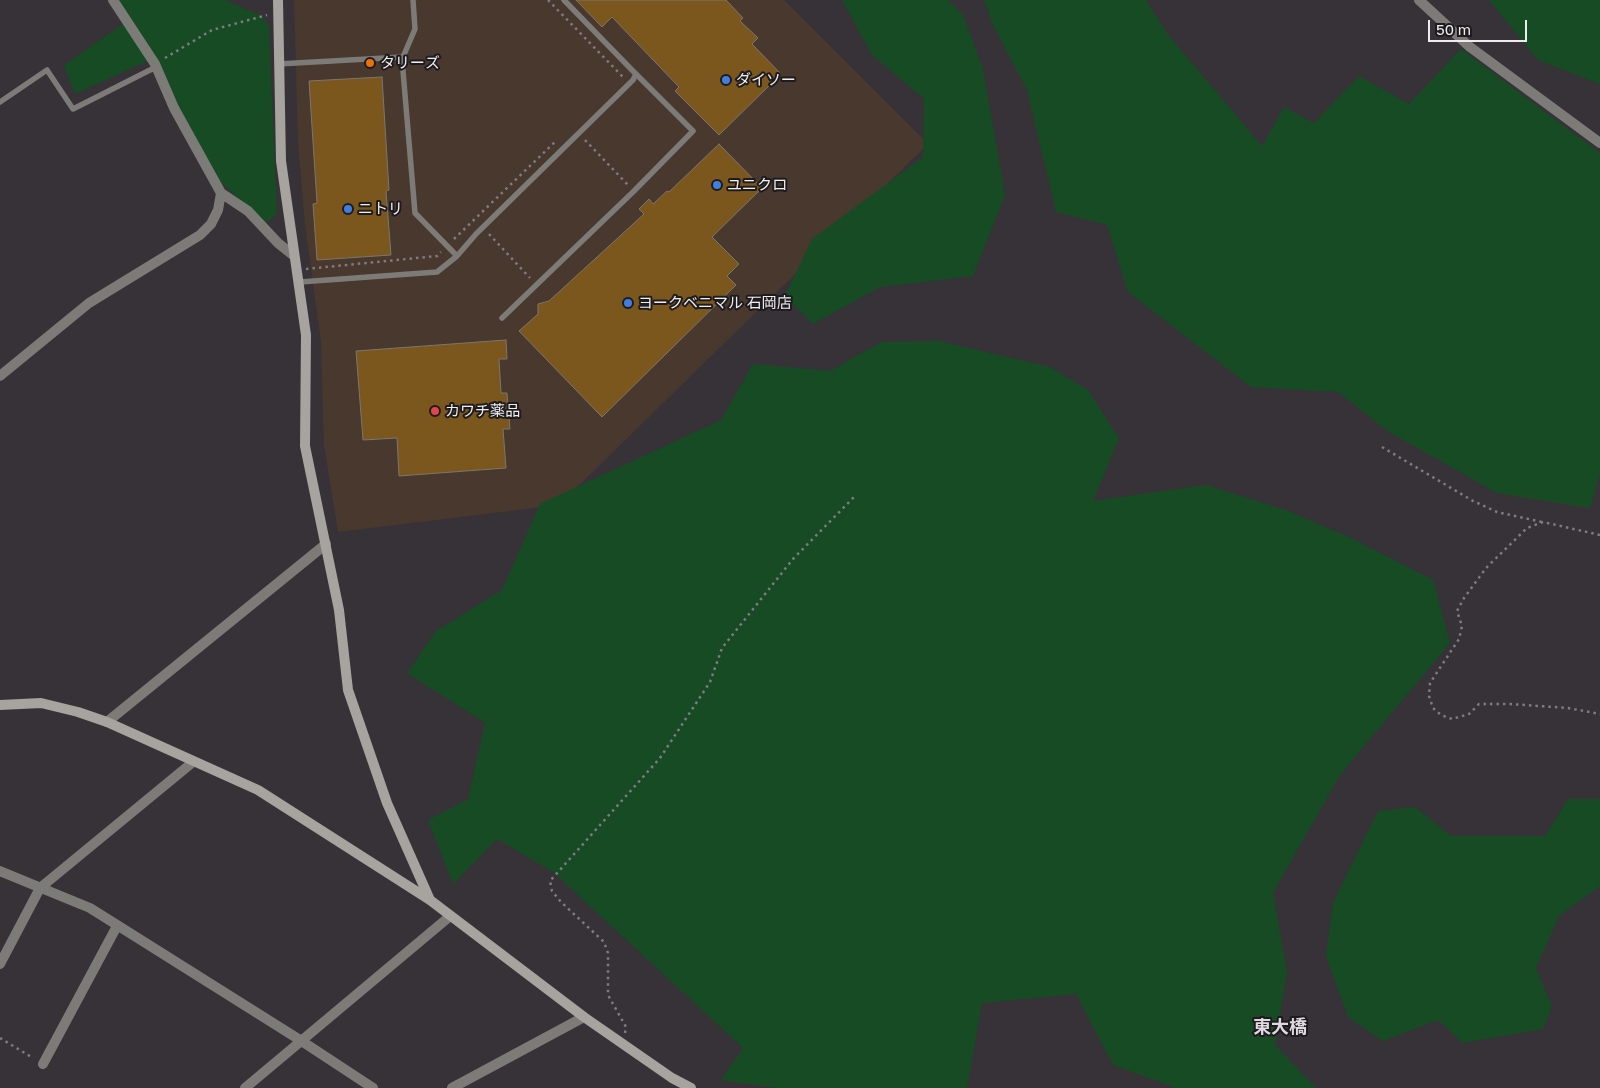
<!DOCTYPE html>
<meta charset="utf-8">
<style>
body{margin:0}
#map{position:relative;width:1600px;height:1088px;overflow:hidden;background:#373238;font-family:"Golos Text",sans-serif}
canvas{display:block}
.scale{position:absolute;left:1428px;top:20px;width:99px;height:22px;box-sizing:border-box;border:2px solid #efecf0;border-top:0;padding-left:6px;font-size:15px;line-height:18px;white-space:nowrap;color:#efecf0;-webkit-text-stroke:4px #1d1b1d;paint-order:stroke}
</style>
<div id="map">
<canvas width="1600" height="1088"></canvas>
<div class="scale">50 m</div>
</div>
<script>
const ctx = document.querySelector('canvas').getContext('2d');
ctx.lineJoin = 'round';
function fillPath(path, color) { ctx.fillStyle = color; ctx.fill(path, 'evenodd'); }
const toPath = rows => new Path2D(rows.map(r => 'M' + r).join(''));
function trace(path, color, width, dash) { ctx.strokeStyle = color; ctx.lineWidth = width; ctx.lineCap = dash ? 'butt' : 'round'; ctx.setLineDash(dash || []); ctx.stroke(path); }
function write(font, color, halo, rows, align = 'center') {
  ctx.font = font + ' "Golos Text","Noto Sans JP",sans-serif'; ctx.lineWidth = 4; ctx.setLineDash([]); ctx.textBaseline = 'middle'; ctx.strokeStyle = halo; ctx.fillStyle = color; for (const [text, x, y, turn = 0] of rows) {
    ctx.save(); ctx.translate(x, y); ctx.rotate((+turn || 0) * Math.PI / 180); ctx.textAlign = isNaN(turn) ? turn : align; if (halo) ctx.strokeText(text, 0, 0); ctx.fillText(text, 0, 0); ctx.restore();
  }
}
const commercial = toPath([
 [294,0,784,0,928,144,559,505,338,532,324,445,321,342,305,225,298,142]
]);
const green = toPath([
 [118,0,225,0,262,16,269,26,277,214,265,223,213,175,154,58,75,94,64,65,130,19],
 [842,0,948,0,963,15,983,69,1005,195,973,276,880,287,813,324,785,296,812,239,923,157,924,99,872,55],
 [984,0,1146,0,1169,36,1262,146,1284,107,1314,123,1359,76,1409,104,1461,49,1600,153,1600,474,1590,508,1497,493,1389,432,1338,392,1251,387,1128,292,1107,225,1056,212,1027,90,992,23],
 [1489,0,1600,0,1600,84,1538,60],
 [939,341,1050,367,1088,390,1119,438,1093,501,1206,485,1286,510,1351,538,1433,580,1450,643,1340,775,1273,893,1287,972,1275,1045,1316,1088,1176,1088,1113,1065,1076,994,982,1003,967,1088,775,1088,721,1080,743,1048,553,872,497,839,453,884,428,820,468,799,485,723,407,673,436,631,502,590,540,504,721,420,753,364,830,371,881,342],
 [1568,799,1600,799,1600,886,1559,916,1536,968,1552,1007,1543,1029,1463,1043,1438,1020,1383,1041,1348,1017,1326,956,1333,903,1378,811,1415,807,1451,836,1545,836]
]);
const building = toPath([
 [576,0,726,0,743,18,740,21,758,38,752,44,781,74,719,135,675,91,679,87,612,17,602,27,576,0],
 [382,77,389,190,386,191,391,255,317,260,313,204,317,203,309,81,382,77],
 [719,144,762,188,712,237,739,264,727,276,736,285,602,417,519,331,538,314,538,304,549,301,644,214,639,209,649,199,653,204,667,191,669,192,719,144],
 [506,340,507,359,499,359,501,393,507,393,510,429,503,429,506,468,399,476,397,438,363,440,356,351,506,340]
]);
const path = toPath([
 [548,0,623,77],
 [165,58,212,30,267,15],
 [585,140,628,185],
 [489,234,530,278],
 [454,239,556,141],
 [306,269,437,256,441,252],
 [1382,447,1473,501,1497,512,1542,522],
 [1600,535,1543,522,1527,528,1486,568,1464,598,1457,611,1462,626,1459,639,1430,683,1429,696,1433,708,1441,715,1452,719,1469,714,1479,704,1510,704,1568,708,1600,714],
 [625,1033,626,1027,608,995,608,953,604,942,561,902,552,891,550,881,660,758,710,682,722,648,793,559,855,496],
 [0,1038,33,1058]
]);
const lane = toPath([
 [413,0,415,29,403,57,403,71,415,213,457,256],
 [278,64,403,57],
 [0,102,47,70,73,109,156,67],
 [300,282,437,272,457,256,476,234,633,80,636,74,631,69,564,0],
 [502,318,634,191,693,131,636,74]
]);
const street = toPath([
 [113,0,155,64,174,108,221,193,248,211,278,243,293,255],
 [1419,0,1470,47,1600,143],
 [0,376,89,303,200,235,211,224,218,210,221,193],
 [107,722,326,544],
 [0,871,90,908,300,1040,373,1088],
 [0,964,40,888,193,762],
 [43,1064,117,926],
 [245,1088,449,917],
 [452,1088,584,1017]
]);
const secondary = toPath([
 [278,0,281,161,306,335,305,446,339,610,348,690,387,803,430,900],
 [0,705,41,703,78,712,107,722,258,790,430,900,584,1017,672,1078,691,1088]
]);
const markers = [
 [370,63,5,"#e8710a"],
 [726,80,5,"#3f7fe0"],
 [717,185,5,"#3f7fe0"],
 [348,209,5,"#3f7fe0"],
 [628,303,5,"#3f7fe0"],
 [435,411,5,"#e0444e"]
];
const poiNames = [
 ["タリーズ",380,63],
 ["ダイソー",736,80],
 ["ユニクロ",727,185],
 ["ニトリ",358,209],
 ["ヨークベニマル 石岡店",638,303],
 ["カワチ薬品",445,411]
];
const quarterNames = [
 ["東大橋",1280,1027]
];
fillPath(commercial, '#48382d');
fillPath(green, '#164b24');
fillPath(building, '#7b571e');
trace(building, '#7b766f', 1);
trace(path, '#7f7b80', 2.5, [2.5, 4]);
trace(lane, '#7d7b78', 5.5);
trace(street, '#7d7b78', 10);
trace(secondary, '#a7a39e', 10);
for (const [x, y, r, color] of markers) { const dot = new Path2D(); dot.arc(x, y, r, 0, 2 * Math.PI); ctx.fillStyle = color; ctx.fill(dot); trace(dot, '#1d1b1d', 2); }
write('15px', '#efecf0', '#1d1b1d', poiNames, 'left');
write('bold 18px', '#dfd8e0', '#1d1b1d', quarterNames);
</script>
